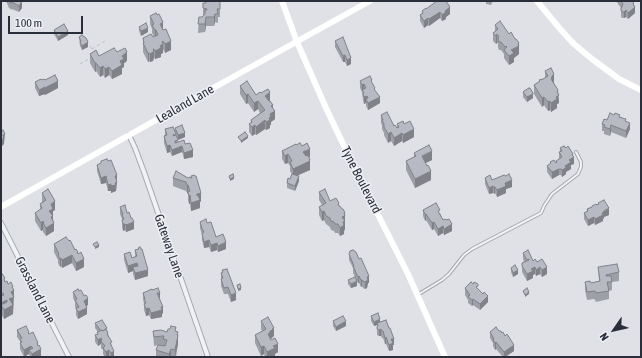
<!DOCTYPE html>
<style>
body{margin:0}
#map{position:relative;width:642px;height:358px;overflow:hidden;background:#dfe1e6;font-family:"Asap Condensed",sans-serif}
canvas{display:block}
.frame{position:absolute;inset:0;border:2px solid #2a2e3b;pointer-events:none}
.north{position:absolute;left:594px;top:310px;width:40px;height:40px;-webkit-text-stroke:3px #eef0f4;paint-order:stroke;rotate:236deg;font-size:11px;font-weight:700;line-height:16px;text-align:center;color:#2a2e3b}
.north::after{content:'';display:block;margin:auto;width:14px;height:18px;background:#2a2e3b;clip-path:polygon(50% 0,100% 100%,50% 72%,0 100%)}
.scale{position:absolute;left:8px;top:16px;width:75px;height:18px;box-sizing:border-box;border:2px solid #2a2e3b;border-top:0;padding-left:5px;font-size:12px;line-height:14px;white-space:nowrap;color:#2a2e3b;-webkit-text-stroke:3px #eef0f4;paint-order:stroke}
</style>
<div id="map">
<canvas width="642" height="358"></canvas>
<div class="frame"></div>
<div class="north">N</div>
<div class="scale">100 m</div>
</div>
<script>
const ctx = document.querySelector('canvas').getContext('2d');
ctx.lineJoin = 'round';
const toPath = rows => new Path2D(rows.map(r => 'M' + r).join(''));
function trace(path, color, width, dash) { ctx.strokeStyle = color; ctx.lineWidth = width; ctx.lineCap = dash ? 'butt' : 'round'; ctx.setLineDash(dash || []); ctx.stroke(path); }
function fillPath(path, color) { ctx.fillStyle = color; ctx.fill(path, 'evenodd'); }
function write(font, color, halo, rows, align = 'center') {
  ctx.font = font + ' "Asap Condensed",sans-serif'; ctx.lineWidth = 3; ctx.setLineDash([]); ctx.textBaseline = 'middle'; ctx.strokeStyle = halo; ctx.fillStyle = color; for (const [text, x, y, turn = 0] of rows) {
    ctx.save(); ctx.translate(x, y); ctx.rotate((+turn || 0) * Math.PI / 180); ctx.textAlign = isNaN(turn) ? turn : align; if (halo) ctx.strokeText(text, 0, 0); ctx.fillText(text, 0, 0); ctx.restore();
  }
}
const path = toPath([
 [90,46,94,53],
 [92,49,105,41],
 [80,64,89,59]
]);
const lane = toPath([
 [419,294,442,280,449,274,464,255,472,249,541,213,544,206,552,194,578,174,581,167,581,162,576,152]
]);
const street = toPath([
 [129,135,135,148,144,172,208,357],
 [1,223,69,357]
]);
const secondary = toPath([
 [282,1,297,42,326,108,354,167,408,274,445,357],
 [537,1,561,30,574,44,592,59,619,79,641,90],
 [1,207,206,92,370,1]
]);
const wall = toPath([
 [6,1,23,1,21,1,22,8,19,12,12,9,12,10,9,8],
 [220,1,220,17,218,17,218,23,215,22,214,26,206,26,205,32,198,33,199,17,202,17,203,16,203,3],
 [476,1,483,1,483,2,481,2],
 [486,1,493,1,491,5,486,4],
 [616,1,632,1,634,5,635,13,628,19,626,17,624,18,622,18,621,16,621,8],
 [426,9,450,14,446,17,446,19,442,21,440,18,429,26,428,25,424,28,420,21,420,15,422,13,422,11],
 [150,16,163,30,171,50,165,53,163,49,163,53,161,54,161,57,155,59,154,57,154,58,153,61,150,62,149,61,148,62,143,52,143,38,153,37,154,37,152,33,152,29,150,24],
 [495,25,519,51,519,54,514,58,514,62,509,65,504,58,504,54,501,50,499,50,498,47,498,43,497,43,496,44,493,41,493,33,495,32],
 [139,27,148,32,141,36,139,31],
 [54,30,68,35,58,41,54,34],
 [79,37,88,47,82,50,80,46],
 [335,41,351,64,347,66,345,62,343,62,335,47],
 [117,52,127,60,126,62,124,63,124,67,122,68,122,74,112,79,109,75,105,78,103,75,100,77,96,71,95,72,90,63,90,54,99,56],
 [545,71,554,82,554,83,558,94,559,103,557,104,557,108,551,112,550,110,548,111,544,105,542,107,534,94,534,85,539,82,539,80,545,78],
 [45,80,58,88,45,95,45,94,39,96,35,88,35,82],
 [360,81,372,83,380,103,368,110,366,106,366,103,364,104,363,100,362,92,360,88],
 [240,86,256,95,261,93,270,101,273,108,275,119,271,122,271,125,270,125,270,128,266,130,265,129,256,135,255,134,252,136,249,132,249,124,251,123,251,120,260,113,258,109,254,112,248,103,246,104,240,94],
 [523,92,533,97,533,98,527,102,523,97],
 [381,115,397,128,397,124,404,124,414,137,403,143,402,141,394,146,391,141,388,143,384,135,384,133,382,129,382,125,381,123],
 [620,117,626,121,630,129,626,138,611,132,610,136,604,134,604,131,602,131,602,124,607,120],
 [175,128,185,137,178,140,175,132],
 [165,129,176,135,178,142,185,144,193,157,184,159,182,152,172,156,170,152,167,153,164,143,164,136,165,135],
 [296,145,302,146,310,157,309,157,310,168,310,170,297,176,299,181,295,191,287,188,287,183,290,179,292,174,290,171,290,166,288,163,285,164,282,159,282,151],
 [560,148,566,148,573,156,574,164,571,165,571,169,566,172,566,174,562,177,561,175,559,175,552,179,547,172,547,166,550,164,550,162,556,163,556,161,559,159,559,152,560,152],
 [414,153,432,160,425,163,431,180,415,188,406,170,406,161,414,157],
 [101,161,117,175,116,191,111,193,111,191,108,191,106,183,101,184,97,171,97,165,101,164],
 [191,176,201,201,200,202,200,208,191,211,190,204,189,204,188,200,188,194,186,191,173,186,173,178,191,178],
 [485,178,492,180,512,187,506,189,506,193,497,197,495,193,494,194,493,193,489,194,485,184],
 [319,192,330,201,339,203,339,206,345,213,345,224,344,234,340,236,338,233,335,233,334,231,331,230,330,227,326,224,324,220,322,221,319,215,319,207,322,205,319,200],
 [42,193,55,210,53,211,53,218,54,231,46,236,43,232,43,230,41,231,35,221,35,213,40,210,40,204,42,202],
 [598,203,609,215,604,217,604,218,603,219,603,221,595,225,594,223,588,226,584,219,584,213,587,211,587,209,592,207,592,206,597,205,598,204],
 [120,207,127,213,134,229,126,232,125,230,123,231,122,227,122,219,120,214],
 [423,210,440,213,443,220,452,231,444,235,443,233,438,236,434,229,432,230,426,220,425,221,423,216],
 [200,222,207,223,216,237,226,249,218,252,217,250,211,252,209,247,204,248,202,240,202,235,200,228],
 [69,241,78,254,84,267,76,271,72,263,62,268,61,266,60,267,58,263,58,260,54,252,54,244],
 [138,248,148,276,135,280,133,274,133,271,128,273,124,260,124,254,132,258,135,257,135,250,138,249],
 [523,253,533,261,537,262,547,274,542,277,540,274,536,276,535,274,533,275,533,278,527,281,522,272,522,263,524,262,523,259],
 [349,254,369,283,368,283,367,288,365,289,363,288,362,286,361,287,359,283,358,283,353,273,353,268,349,260],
 [598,267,619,272,619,281,612,282,612,290,609,291,609,299,596,302,595,300,594,299,587,300,585,290,585,282,591,283,599,281],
 [511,268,518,274,513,277,511,272],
 [222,270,236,300,231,302,228,294,224,294,221,286,221,273,222,273],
 [1,272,5,282,8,284,14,290,13,314,4,319,1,314],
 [348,280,357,286,351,288,348,284],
 [465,288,478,289,488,302,480,310,473,305,472,306,468,303,468,300,465,295],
 [152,290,160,299,163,313,162,314,162,317,151,319,149,315,146,316,144,310,144,304,143,299,143,293],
 [79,291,84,296,88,305,86,306,87,314,78,319,76,315,76,309,75,307,75,302,73,298,73,292],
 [371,316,380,322,394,345,393,345,393,350,389,351,386,344,385,344,383,338,382,338,381,336,379,336,377,335,377,325,374,326,371,321],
 [261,321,274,336,271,339,278,352,275,354,275,357,265,357,264,354,261,356,255,343,255,335,262,331,261,329],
 [333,321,346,326,336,331,333,326],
 [95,323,107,330,112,347,114,357,105,357,103,354,103,350,101,348,101,344,98,346,95,342,95,335,97,334,97,332,98,332,95,328],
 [17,330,29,332,29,334,38,346,41,356,39,357,30,357,29,354,24,357,20,349,20,341,17,337],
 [153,331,167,332,176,331,178,332,178,344,176,357,156,357,156,350,158,345,154,346],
 [499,331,505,336,514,351,505,357,503,357,496,349,495,350,493,346,493,343,490,338,490,332]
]);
const shadedWall = toPath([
 [22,1,22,8,19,12,19,6],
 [634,3,634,8,635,7,635,13,628,19,628,13],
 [450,7,450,14,446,17,446,19,442,21,442,15,445,11],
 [626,10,626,17,624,18,624,12],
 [440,12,440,18,429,26,429,19],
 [215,14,215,22,214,26,214,17],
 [206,17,206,26,205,32,205,24],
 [428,18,428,25,424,28,424,21],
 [163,22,163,31,160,24],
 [148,28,148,32,141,36,141,31],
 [155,30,156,30,156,39,155,39],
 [68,31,68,35,58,41,58,37],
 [497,34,497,43,496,44,496,36],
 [163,41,163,53,161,54,161,57,155,59,155,51,160,46,162,42],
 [171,41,171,50,165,53,165,44],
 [88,42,88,47,82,50,82,46],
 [519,43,519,54,514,58,514,62,509,65,509,56,511,50],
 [153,49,154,49,154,57,153,61,150,62,150,54],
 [127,52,127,60,126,62,124,63,124,67,122,68,122,74,112,79,112,71,120,61,122,56],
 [148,53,149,53,149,61,148,62],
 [345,55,345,62,343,62,343,56],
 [351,58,351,64,347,66,347,60],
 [95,63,96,63,96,71,95,72],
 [103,66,103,75,100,77,100,68],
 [109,67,109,75,105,78,105,69],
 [554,74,554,82,552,84,551,79,552,76],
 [58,81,58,88,45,95,45,88],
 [364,84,364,91,362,90,362,92,362,85],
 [45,87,45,94,39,96,39,90],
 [558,90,559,103,557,104,557,108,551,112,551,103,556,97],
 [270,92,270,101,265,104,265,96],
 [533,93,533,98,527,102,527,97],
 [248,94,248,103,246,104,246,95],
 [367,96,366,103,364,104,364,97],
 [380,97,380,103,368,110,368,103],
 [544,97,544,105,542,107,542,98],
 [258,101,258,109,254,112,254,103],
 [550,101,550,110,548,111,548,102],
 [273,105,273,112,275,111,275,119,271,122,271,125,270,125,270,128,266,130,266,122,269,118,271,106],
 [265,120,265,129,256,135,256,127],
 [630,123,630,129,626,138,626,131],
 [255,125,255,134,252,136,252,127],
 [611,125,611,132,610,136,610,129],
 [414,129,414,137,403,143,403,135],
 [391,132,391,141,388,143,388,134],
 [185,133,185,137,178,140,178,135],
 [402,133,402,141,394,146,394,138],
 [5,134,4,144,1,147,1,140,3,135],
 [248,136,248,138,241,143,241,141],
 [170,145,170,152,167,153,167,146],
 [182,146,182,152,172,156,172,150],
 [310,149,310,157,303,160,303,152],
 [193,150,193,157,184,159,184,153],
 [432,151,432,160,422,165,422,156],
 [288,154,288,163,285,164,285,156],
 [573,154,573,158,574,157,574,164,571,165,571,169,566,172,566,174,562,177,562,170],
 [310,160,310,170,293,177,293,169],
 [559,169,559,175,552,179,552,172],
 [431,171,431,180,415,188,415,179],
 [117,175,117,182,115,176],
 [106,176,106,183,101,184,101,178],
 [299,176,299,181,295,191,295,186],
 [234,177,234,179,230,181,230,179],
 [512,180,512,187,506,189,506,193,497,197,497,190,505,183],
 [117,182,116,191,111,193,111,186],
 [111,184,111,191,108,191,108,185],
 [187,185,188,185,188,194,188,192,187,194],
 [493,186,493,193,489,194,489,188],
 [494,187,495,187,495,193,494,194],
 [201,193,201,201,200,202,200,208,191,211,191,203,197,194],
 [190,195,190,204,189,204,189,196],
 [55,201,55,210,53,211,53,224,54,223,54,231,46,236,46,228,51,204],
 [609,208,609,215,604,217,604,218,603,219,603,221,595,225,595,219,604,211],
 [324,211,324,220,322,221,322,212],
 [344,213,345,213,345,230,344,230,344,234,340,236,340,228,342,217],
 [425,214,426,214,426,220,425,221],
 [594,217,594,223,588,226,588,220],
 [43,221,43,230,41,231,41,223],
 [134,222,134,229,126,232,126,225],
 [434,222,434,229,432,230,432,223],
 [123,224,125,224,125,230,123,231],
 [452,224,452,231,444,235,444,229],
 [443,226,443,233,438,236,438,229],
 [209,240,209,247,204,248,204,242],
 [226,242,226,249,218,252,218,246],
 [217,243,217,250,211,252,211,245],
 [99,245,99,247,95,249,95,247],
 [72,255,72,263,62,268,62,260],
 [61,258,61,266,60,267,60,259],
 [84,259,84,267,76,271,76,263],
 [137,263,137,270,133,267,133,271,128,273,128,266],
 [535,267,535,274,533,275,533,278,527,281,527,274,531,269],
 [540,267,540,274,536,276,536,270],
 [547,267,547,274,542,277,542,270],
 [148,270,148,276,135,280,135,273],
 [518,270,518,274,513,277,513,273],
 [359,276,359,283,358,283,358,277],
 [369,276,369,283,368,283,367,288,365,289,365,282,367,277],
 [361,280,362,280,362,286,361,287],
 [357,281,357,286,351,288,351,284],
 [12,287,13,287,13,290,14,290,13,314,4,319,4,310,1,305,1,303,7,300,7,309],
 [241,288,241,290,238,291,238,289],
 [529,292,529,294,525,297,525,295],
 [157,293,160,293,160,299],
 [236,293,236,300,231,302,231,295],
 [488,296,488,302,480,310,480,304],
 [88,298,88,305,84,307,84,301],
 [473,299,473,305,472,306,472,300],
 [161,307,163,307,163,313,162,314,162,317,151,319,151,313],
 [87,308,87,314,78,319,78,312],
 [149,308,149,315,146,316,146,309],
 [380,319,380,324,377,323,377,325,374,326,374,322],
 [346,321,346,326,336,331,336,327],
 [274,328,274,336,270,339,268,334,270,331],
 [381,329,381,336,379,336,379,330],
 [178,332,178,344,175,357,175,350],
 [386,337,386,344,385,344,385,338],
 [101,338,101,344,98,346,98,340],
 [391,339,394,339,394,345,393,345,393,350,389,351,389,345],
 [496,342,496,349,495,350,495,343],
 [278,344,278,352,275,354,275,357,267,357,267,352,273,346],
 [514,345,514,351,505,357,504,357,504,352],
 [31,346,31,353,29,350,29,354,24,357,24,350],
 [264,346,264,354,261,356,261,347],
 [41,349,41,356,39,357,32,357,32,354],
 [171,349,171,357,169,357,169,354],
 [109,350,109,357,106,357,106,352],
 [114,351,114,357,111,357,111,353]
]);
const building = toPath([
 [10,1,22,1,19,6,12,2,12,3,9,2,10,1],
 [206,1,220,1,220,9,217,9,218,14,215,14,214,17,206,17,205,24,198,24,199,17,202,17,205,14,205,10,207,10,207,9,203,8,203,3,206,3,206,1],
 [437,1,446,1,450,7,445,11,446,12,442,15,440,12,429,19,428,18,424,21,420,15,423,13,422,11,426,8,426,9,437,1],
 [621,1,632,1,634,3,633,4,635,7,628,13,626,10,624,12,622,12,621,10,621,8,622,7,622,6,623,4,621,1],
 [156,13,157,15,159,14,163,22,160,24,163,30,166,29,171,41,165,44,163,41,162,42,163,44,160,46,161,48,155,51,154,49,153,49,154,51,153,52,150,54,149,53,148,53,143,43,144,43,143,38,151,34,153,37,158,35,156,30,155,30,152,25,154,24,150,16,156,13],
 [500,21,509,34,511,32,515,39,516,39,519,43,518,44,519,46,511,50,514,53,509,56,504,50,507,47,506,46,505,47,501,42,499,42,498,38,499,37,497,34,496,36,493,33,498,29,495,25,500,21],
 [146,23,148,28,141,31,139,27,146,23],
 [64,24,68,31,58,37,54,30,64,24],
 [82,35,86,38,88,42,82,46,80,42,81,41,79,37,82,35],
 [343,37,351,58,347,60,345,55,343,56,335,41,343,37],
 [114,48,117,52,125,48,127,52,126,52,126,53,122,56,124,59,120,61,122,65,112,71,109,67,105,69,103,66,100,68,96,63,95,63,90,54,96,50,99,56,114,48],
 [551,68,554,74,552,76,552,77,551,79,558,90,557,92,559,95,556,97,557,99,551,103,550,101,548,102,544,97,542,98,534,85,540,81,539,80,543,79,548,76,545,71,551,68],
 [55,75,58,81,45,88,45,87,39,90,35,82,41,79,42,80,44,79,45,80,55,75],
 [370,76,372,80,371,81,375,88,374,89,380,97,368,103,366,99,368,98,367,96,364,97,363,94,364,93,362,90,366,88,364,84,362,85,360,81,370,76],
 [247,81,256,95,260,92,261,93,268,89,270,92,265,96,269,101,270,101,273,105,271,106,275,111,270,114,271,116,269,118,270,120,266,122,265,120,256,127,255,125,252,127,249,124,252,122,251,120,265,110,258,101,254,103,248,94,246,95,240,86,247,81],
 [529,88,530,88,533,93,533,94,527,97,523,92,524,91,529,88],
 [387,112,394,126,395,125,397,128,399,127,397,124,403,121,404,124,410,121,414,129,403,135,402,133,394,138,391,132,388,134,384,127,384,124,382,120,383,120,381,115,387,112],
 [610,113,614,115,615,113,620,115,619,117,626,119,625,121,630,123,626,131,611,125,610,129,604,127,605,125,602,124,604,119,607,120,610,113],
 [182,125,185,133,178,135,175,128,182,125],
 [173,127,176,134,173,135,173,136,176,135,178,140,175,141,175,143,184,140,185,144,190,143,193,150,184,153,182,146,172,150,170,145,167,146,164,136,167,135,165,129,173,127],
 [3,130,5,134,3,135,4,138,1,140,1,131,3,130],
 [245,132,248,136,241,141,238,137,245,132],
 [300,143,302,146,307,143,310,149,303,152,306,156,308,155,310,160,309,160,310,161,293,169,290,162,292,161,288,154,285,156,282,151,296,144,296,145,300,143],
 [429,145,432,151,422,156,427,166,428,165,431,171,415,179,406,161,416,156,414,153,429,145],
 [564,146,566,148,568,146,573,154,572,155,574,157,569,160,571,162,565,166,566,168,562,170,561,169,559,169,552,172,547,166,551,163,550,162,554,160,556,163,557,162,556,161,562,157,559,152,562,151,560,148,564,146],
 [107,159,108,161,111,160,117,175,115,176,117,182,115,183,116,185,111,186,111,184,108,185,106,176,101,178,97,165,101,163,101,161,107,159],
 [176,171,188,178,190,177,191,178,192,178,191,176,194,175,195,176,196,176,201,193,197,194,197,196,198,195,200,200,191,203,190,195,189,196,188,192,190,191,188,185,187,185,186,182,173,178,176,171],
 [233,174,234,177,230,179,229,176,233,174],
 [292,174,299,176,295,186,287,183,288,178,290,179,292,174],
 [509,174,512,180,505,183,506,186,497,190,495,187,494,187,493,186,489,188,485,178,490,175,492,180,504,175,506,176,509,174],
 [48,189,55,201,51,204,53,209,49,211,53,216,51,217,54,223,46,228,43,223,44,223,43,221,41,223,35,213,42,208,40,204,46,200,42,193,48,189],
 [325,189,330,201,336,198,339,203,338,204,339,206,340,206,342,209,343,209,345,213,344,213,345,216,342,217,345,221,343,222,344,225,340,228,338,224,335,224,334,222,331,221,330,218,326,216,324,211,322,212,319,207,326,203,319,192,325,189],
 [604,200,609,208,604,211,604,212,602,213,603,215,595,219,594,217,588,220,584,213,588,211,587,209,592,207,592,206,596,204,597,205,599,204,598,203,604,200],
 [436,203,440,210,438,211,443,220,445,219,446,220,449,219,452,224,444,229,443,226,438,229,434,222,432,223,426,214,425,214,423,210,436,203],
 [125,205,127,213,129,212,131,218,132,218,134,222,126,225,125,224,123,224,122,220,124,219,122,215,123,214,120,207,125,205],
 [206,219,207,223,211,222,216,237,223,234,226,242,218,246,217,243,211,245,209,240,204,242,202,234,204,232,203,230,202,229,200,222,206,219],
 [66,237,69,241,70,240,75,250,76,249,78,252,77,252,78,254,81,252,84,259,76,263,72,255,62,260,61,258,60,259,58,255,59,254,54,244,66,237],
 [97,242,99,245,95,247,93,244,97,242],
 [140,247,141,249,142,249,148,270,135,273,133,267,138,266,137,263,128,266,124,254,130,252,132,258,137,256,135,250,139,249,138,248,140,247],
 [353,250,356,252,359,259,361,258,369,276,367,277,368,279,367,281,365,282,363,281,362,280,361,280,359,276,358,277,353,266,354,266,349,254,350,251,353,250],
 [528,250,533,261,535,259,537,262,542,259,547,267,542,270,540,267,536,270,535,267,531,269,533,271,527,274,522,266,522,263,529,260,529,259,527,260,523,253,528,250],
 [617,264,619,272,606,275,606,276,611,276,612,282,607,282,609,291,596,293,595,291,594,291,587,292,585,282,590,281,591,283,600,281,598,267,617,264],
 [515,265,518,270,513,273,511,268,515,265],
 [227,269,236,293,231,295,228,287,224,288,221,279,223,278,221,273,223,272,222,270,227,269],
 [1,272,5,278,4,279,5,282,7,281,8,284,11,282,13,287,12,287,14,290,11,292,14,297,9,299,10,300,13,305,4,310,1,305,7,302,7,300,1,303,1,296,4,295,3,293,1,293,1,272],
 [355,277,357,281,351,284,348,280,355,277],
 [471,282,473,284,474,282,478,284,478,286,476,287,483,294,484,292,488,296,480,304,473,299,472,300,468,296,470,295,465,288,471,282],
 [240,284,241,288,238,289,237,285,240,284],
 [158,288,160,293,157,293,163,307,161,307,162,310,151,313,149,308,146,309,144,304,146,303,144,299,145,299,143,293,152,289,152,290,158,288],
 [527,288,529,292,525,295,523,291,527,288],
 [78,289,79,291,81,290,84,296,86,295,88,298,84,301,87,308,78,312,76,308,79,307,75,300,77,299,73,292,78,289],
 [378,313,380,319,374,322,371,316,378,313],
 [343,316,346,321,336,327,333,321,343,316],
 [268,317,274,328,272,329,273,330,270,331,270,333,268,334,271,340,275,338,278,344,273,346,275,348,267,352,264,346,261,347,255,335,266,329,261,321,268,317],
 [102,320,107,328,103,331,102,330,101,331,95,323,102,320],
 [386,320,389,328,390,328,394,339,391,339,393,343,389,345,386,337,385,338,383,331,382,331,381,329,379,330,377,329,377,327,378,325,377,323,386,320],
 [26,326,29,332,28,333,29,334,33,332,38,343,37,343,38,346,39,345,41,349,32,354,29,350,33,348,31,346,24,350,20,343,22,342,20,339,22,338,17,330,26,326],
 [171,326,176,327,175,331,178,332,177,335,178,335,175,350,171,349,169,354,156,350,158,345,165,346,167,340,163,339,164,336,162,336,154,337,153,331,161,330,167,332,168,329,170,329,171,326],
 [496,327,499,331,501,331,502,333,503,332,505,336,507,334,514,345,504,352,496,342,495,343,493,340,494,339,490,332,496,327],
 [106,329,108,333,107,334,112,342,110,343,114,351,111,353,109,350,106,352,103,348,105,346,101,341,102,339,101,338,98,340,95,335,98,334,97,332,100,331,102,330,103,331,106,329]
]);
const streetNames = [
 ["Lealand Lane",185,104,-30],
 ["Tyne Boulevard",361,180,63],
 ["Gateway Lane",169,246,71],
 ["Grassland Lane",35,290,63]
];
trace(lane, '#a5a8af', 4);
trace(street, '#a5a8af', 6);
trace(path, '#bdbfc5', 1, [3, 3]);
trace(lane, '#f1f2f5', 2);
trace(street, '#f1f2f5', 4);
trace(secondary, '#fff', 6);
fillPath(wall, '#9da0a7');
fillPath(shadedWall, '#808288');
fillPath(building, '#b7bac2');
trace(building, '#808288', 1);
write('13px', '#2a2e3b', '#eef0f4', streetNames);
</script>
